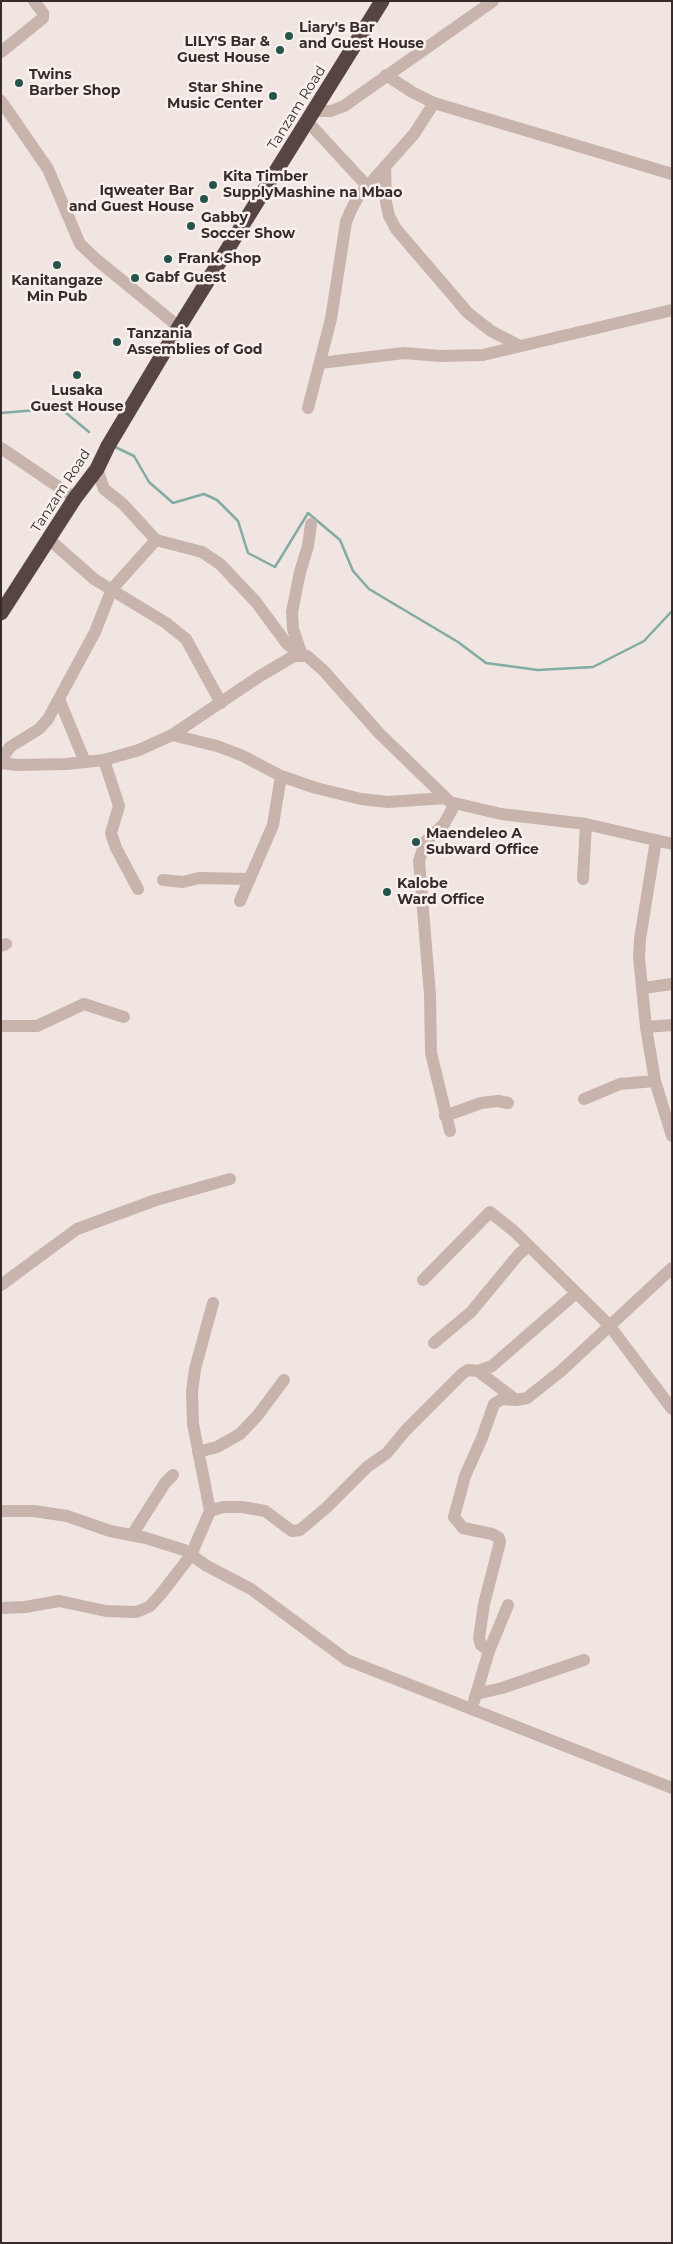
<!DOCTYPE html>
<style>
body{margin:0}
#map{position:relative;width:673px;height:2244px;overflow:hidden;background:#f0e5e0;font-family:Montserrat,sans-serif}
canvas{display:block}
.frame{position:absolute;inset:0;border:2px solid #372c2b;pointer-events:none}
</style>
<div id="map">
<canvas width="673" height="2244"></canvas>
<div class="frame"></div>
</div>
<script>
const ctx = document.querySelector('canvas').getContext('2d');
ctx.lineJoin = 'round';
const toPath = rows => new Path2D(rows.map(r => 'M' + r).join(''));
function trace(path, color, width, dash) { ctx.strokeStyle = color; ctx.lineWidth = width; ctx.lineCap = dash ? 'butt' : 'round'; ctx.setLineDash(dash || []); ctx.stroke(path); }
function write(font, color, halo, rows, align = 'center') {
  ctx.font = font + ' Montserrat,sans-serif'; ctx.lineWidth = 5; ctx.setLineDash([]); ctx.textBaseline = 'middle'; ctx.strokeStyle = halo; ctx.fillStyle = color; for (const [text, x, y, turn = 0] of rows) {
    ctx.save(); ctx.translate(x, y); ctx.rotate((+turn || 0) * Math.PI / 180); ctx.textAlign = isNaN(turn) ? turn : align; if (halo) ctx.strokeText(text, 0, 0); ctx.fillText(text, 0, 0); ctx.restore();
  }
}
const stream = toPath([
 [1,413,60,408,89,432],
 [115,447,134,456,149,482,173,503,204,494,217,500,238,521,248,553,275,567,308,513,340,540,353,571,369,589,458,642,486,663,538,670,593,667,644,641,672,611]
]);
const minor = toPath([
 [1,52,43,18,43,13,34,1],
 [386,75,412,92,434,103,672,174],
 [1,101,48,169,80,244,97,260,179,327],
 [315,111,331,111,344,106,493,1],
 [308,122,368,187],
 [385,166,386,202,389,216,396,229,468,313,491,331,520,346],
 [320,363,404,353,440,356,483,355,672,310],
 [308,408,331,319,346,222,350,212,358,197,414,134,434,103],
 [1,448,75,498],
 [97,469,104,489,123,504,156,540,202,552,220,564,256,602,287,644,302,655],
 [50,540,94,579,166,623,186,639,221,703],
 [302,655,293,629,292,612,300,572,308,546,311,524],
 [59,699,85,762],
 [172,735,217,746,241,755,281,776,316,788,361,799,388,802,445,798],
 [1,760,10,747,39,729,48,719,95,632,112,589,156,540],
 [104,760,119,806,111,833,116,848,138,889],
 [1,763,17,765,66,764,104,760,139,750,172,735,260,676,294,656,307,656,323,670,379,733,450,802,501,814,586,824,672,844],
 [656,840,640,939,639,957,646,1027,655,1081,672,1136],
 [583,879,586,824],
 [163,880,183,882,199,878,250,879],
 [240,901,273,825,281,776],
 [1,946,6,944],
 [643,988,672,984],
 [1,1026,37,1026,84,1004,124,1017],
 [646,1027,672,1025],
 [584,1099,620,1084,655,1081],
 [445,1116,481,1103,498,1101,508,1103],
 [450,1131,431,1053,430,995,419,861,425,842,444,824,455,804],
 [423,1280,490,1212,515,1232,609,1325,672,1409],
 [1,1285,77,1229,156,1200,230,1179],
 [434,1343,471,1312,519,1254,529,1246],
 [478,1371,492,1366,576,1293],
 [198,1452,217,1447,240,1434,258,1415,284,1380],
 [1,1511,34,1511,67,1516,110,1531,146,1538,184,1550,207,1566,251,1589,347,1660,672,1788],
 [210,1511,193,1424,192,1392,195,1369,213,1303],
 [132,1535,165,1483,173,1475],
 [1,1608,25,1607,59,1601,106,1611,136,1612,144,1609,150,1606,161,1594,191,1555,210,1511,223,1507,242,1507,265,1511,292,1531,300,1530,326,1508,367,1467,387,1453,406,1430,462,1374,468,1370,478,1371,516,1400,527,1398,561,1371,672,1268],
 [489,1651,481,1645,479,1638,484,1604,500,1542,499,1538,492,1534,463,1528,454,1517,465,1476,482,1438,494,1404,502,1399,516,1400],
 [476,1694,502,1688,584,1660],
 [474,1701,489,1651,508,1605]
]);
const highway = toPath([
 [1,613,75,498,97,469,108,446,179,327,382,1]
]);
const markers = [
 [289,36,5,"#25544c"],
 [280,50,5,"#25544c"],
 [19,83,5,"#25544c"],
 [273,96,5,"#25544c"],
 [213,185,5,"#25544c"],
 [204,199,5,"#25544c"],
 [191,226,5,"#25544c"],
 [168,259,5,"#25544c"],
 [57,265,5,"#25544c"],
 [135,278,5,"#25544c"],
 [117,342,5,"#25544c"],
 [77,375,5,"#25544c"],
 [416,842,5,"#25544c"],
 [387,892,5,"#25544c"]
];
const poiNames = [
 ["Liary's Bar",299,28],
 ["and Guest House",299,44],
 ["LILY'S Bar &",270,42,"right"],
 ["Guest House",270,58,"right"],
 ["Twins",29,75],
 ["Barber Shop",29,91],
 ["Star Shine",263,88,"right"],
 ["Music Center",263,104,"right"],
 ["Kita Timber",223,177],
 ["SupplyMashine na Mbao",223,193],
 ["Iqweater Bar",194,191,"right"],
 ["and Guest House",194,207,"right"],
 ["Gabby",201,218],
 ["Soccer Show",201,234],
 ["Frank Shop",178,259],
 ["Gabf Guest",145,278],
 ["Kanitangaze",57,281,"center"],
 ["Min Pub",57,297,"center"],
 ["Tanzania",127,334],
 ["Assemblies of God",127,350],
 ["Lusaka",77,391,"center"],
 ["Guest House",77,407,"center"],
 ["Maendeleo A",426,834],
 ["Subward Office",426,850],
 ["Kalobe",397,884],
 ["Ward Office",397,900]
];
const streetNames = [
 ["Tanzam Road",297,108,-58],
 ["Tanzam Road",61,491,-57]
];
trace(stream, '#82aba3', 2.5);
trace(minor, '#c8b3ad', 12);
trace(highway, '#574543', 15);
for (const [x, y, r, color] of markers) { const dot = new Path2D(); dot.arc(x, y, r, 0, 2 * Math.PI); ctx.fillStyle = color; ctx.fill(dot); trace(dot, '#f8f0ec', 2); }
write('bold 14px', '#372c2b', '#f8f0ec', poiNames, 'left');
write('14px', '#372c2b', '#f8f0ec', streetNames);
</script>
